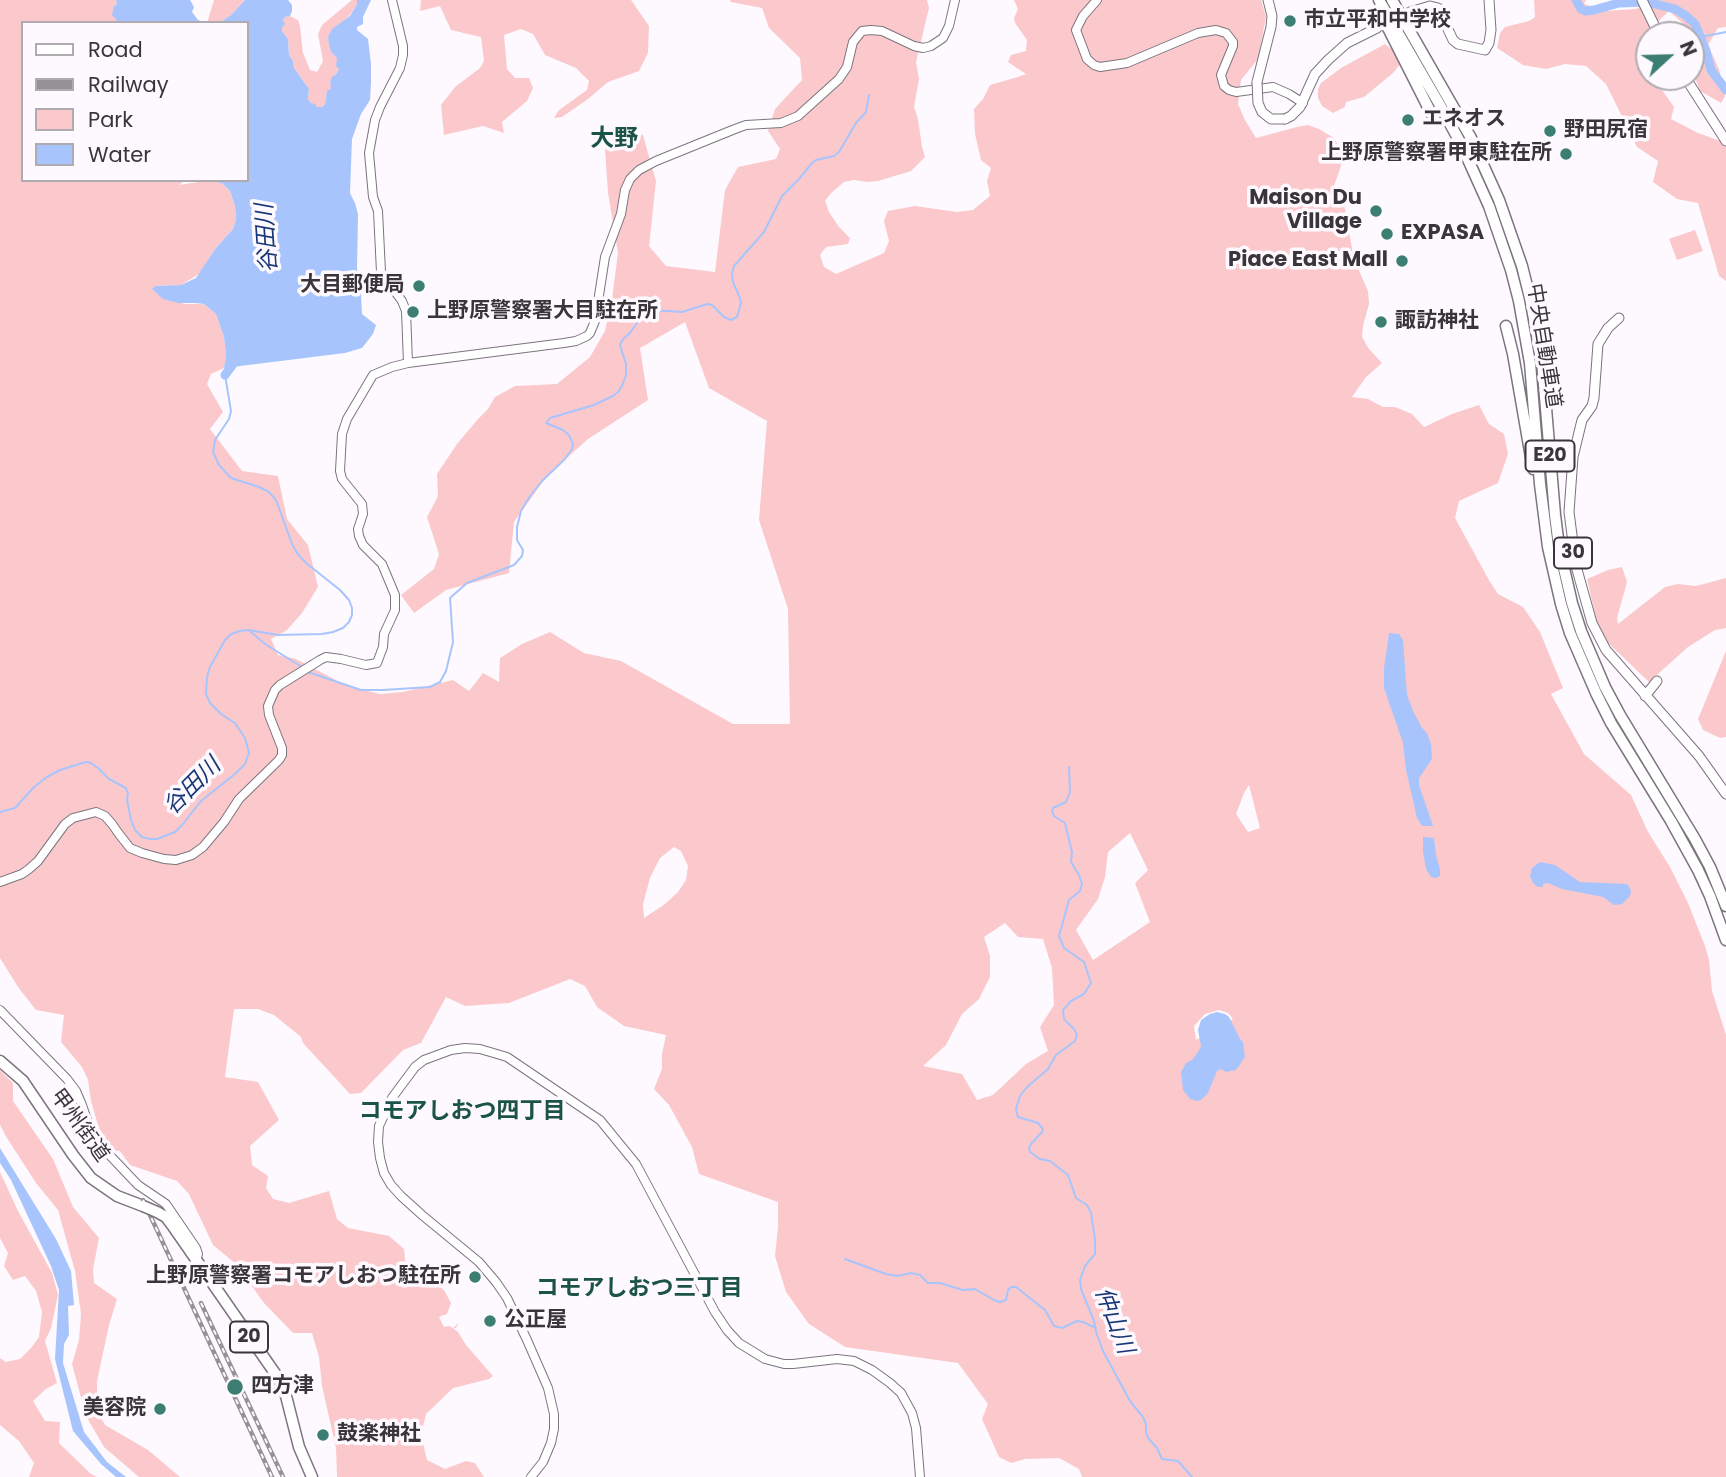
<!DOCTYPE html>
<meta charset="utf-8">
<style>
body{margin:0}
#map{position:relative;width:1726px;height:1477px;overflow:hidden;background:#fdf9fe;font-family:Poppins,sans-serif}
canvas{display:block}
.legend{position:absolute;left:21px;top:21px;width:228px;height:161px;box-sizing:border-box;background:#fdf9fe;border:2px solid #afabb0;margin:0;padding:9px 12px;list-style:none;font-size:21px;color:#39353a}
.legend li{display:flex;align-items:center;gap:14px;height:35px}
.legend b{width:35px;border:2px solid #afabb0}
.north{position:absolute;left:1635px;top:21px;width:70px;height:70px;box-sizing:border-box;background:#fdf9fe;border:2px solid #afabb0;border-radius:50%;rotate:68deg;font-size:19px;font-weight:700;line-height:28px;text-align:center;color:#39353a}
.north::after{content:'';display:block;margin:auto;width:24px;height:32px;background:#3c7f72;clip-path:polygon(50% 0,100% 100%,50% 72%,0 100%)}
</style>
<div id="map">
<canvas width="1726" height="1477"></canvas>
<ul class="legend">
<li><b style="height:9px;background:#fff"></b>Road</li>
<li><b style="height:9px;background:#959196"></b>Railway</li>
<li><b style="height:19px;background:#fbc9cc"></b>Park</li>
<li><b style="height:19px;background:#a7c5fc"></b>Water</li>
</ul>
<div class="north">N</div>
</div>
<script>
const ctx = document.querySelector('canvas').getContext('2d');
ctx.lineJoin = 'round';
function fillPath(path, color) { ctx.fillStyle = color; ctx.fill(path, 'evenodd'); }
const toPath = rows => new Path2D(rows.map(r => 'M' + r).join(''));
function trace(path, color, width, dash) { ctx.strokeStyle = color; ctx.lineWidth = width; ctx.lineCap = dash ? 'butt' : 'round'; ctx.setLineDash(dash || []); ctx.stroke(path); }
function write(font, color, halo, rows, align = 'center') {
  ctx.font = font + ' Poppins,"Noto Sans JP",sans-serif'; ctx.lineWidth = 7; ctx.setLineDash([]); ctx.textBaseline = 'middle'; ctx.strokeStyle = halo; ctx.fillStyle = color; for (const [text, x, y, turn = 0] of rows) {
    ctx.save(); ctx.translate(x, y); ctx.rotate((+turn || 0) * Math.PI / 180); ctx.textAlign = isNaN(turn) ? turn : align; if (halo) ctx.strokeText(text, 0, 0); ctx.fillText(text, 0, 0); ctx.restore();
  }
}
const green = toPath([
 [0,0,116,0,117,4,114,6,119,23,23,23,23,180,186,180,179,185,211,180,223,184,230,191,235,206,236,219,233,229,215,249,199,274,181,285,156,286,184,304,204,304,216,314,224,337,226,355,224,368,211,374,207,384,223,412,210,429,242,471,278,476,287,519,308,545,318,587,302,613,287,630,271,639,278,655,296,659,347,686,380,694,403,692,453,680,469,691,483,673,499,682,500,658,522,644,550,632,584,653,621,661,733,724,790,724,788,609,759,520,767,421,709,388,685,322,640,348,648,400,588,439,547,476,514,522,509,573,446,590,414,613,401,595,434,569,439,554,427,517,438,496,437,474,457,444,478,419,488,409,495,397,515,386,557,384,590,357,605,331,612,299,618,253,608,193,605,149,626,131,643,135,656,181,649,246,666,266,715,272,725,190,738,167,776,159,780,149,768,131,775,109,802,80,800,58,769,28,762,8,731,2,730,0,927,0,929,8,916,62,919,79,914,107,918,119,922,147,925,157,911,171,878,181,867,182,854,180,844,182,830,194,825,201,829,212,839,227,850,238,848,244,826,247,820,255,824,267,836,274,884,253,889,241,884,221,888,211,915,206,957,212,973,210,990,196,987,181,991,168,981,160,975,134,974,109,983,99,990,85,1018,77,1026,74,1008,62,1011,55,1026,51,1027,40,1015,23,1014,18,1018,9,1014,0,1261,0,1266,17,1258,59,1241,80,1238,104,1245,120,1256,138,1297,127,1308,125,1319,129,1334,138,1339,147,1341,166,1334,186,1335,195,1344,204,1354,259,1368,291,1369,304,1363,326,1362,337,1369,349,1382,363,1366,377,1352,397,1368,399,1383,407,1395,407,1412,414,1424,427,1452,414,1479,405,1489,424,1504,434,1508,454,1498,483,1459,501,1455,518,1490,582,1498,594,1523,607,1540,632,1563,688,1551,694,1584,754,1631,795,1648,832,1670,867,1688,903,1705,946,1709,960,1712,991,1726,1035,1726,1477,1082,1477,1079,1469,1059,1458,1025,1459,1011,1463,999,1457,982,1419,988,1404,958,1363,845,1347,809,1324,786,1292,775,1256,778,1226,778,1202,699,1174,692,1147,669,1105,654,1089,662,1069,662,1054,666,1035,624,1026,597,1007,585,986,570,979,509,1003,465,1006,446,997,421,1043,403,1050,361,1093,350,1094,303,1043,301,1037,274,1015,258,1009,234,1009,225,1077,258,1082,279,1120,250,1146,252,1165,268,1176,266,1188,273,1199,289,1203,329,1191,337,1219,348,1228,389,1236,404,1249,406,1268,424,1276,444,1290,451,1303,447,1314,439,1317,444,1327,449,1326,453,1328,459,1323,456,1328,453,1328,458,1332,466,1345,493,1376,489,1379,453,1388,426,1414,421,1435,427,1460,445,1469,466,1461,475,1463,484,1477,337,1477,336,1448,322,1386,319,1357,312,1333,293,1333,264,1303,236,1264,213,1245,189,1194,177,1181,130,1165,120,1151,105,1149,91,1101,88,1080,82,1067,61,1042,64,1015,36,1010,18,987,0,958],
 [1249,785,1260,828,1248,832,1236,814,1244,793],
 [1130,833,1148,870,1135,883,1150,922,1093,960,1076,930,1098,899,1105,877,1108,852],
 [674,847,681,851,688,866,686,880,678,892,665,904,644,918,643,904,650,878,660,858],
 [1005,923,1018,937,1043,939,1052,968,1054,1005,1040,1027,1048,1051,1026,1064,993,1095,977,1100,962,1074,923,1066,946,1045,962,1014,979,999,990,977,990,956,984,937],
 [1219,1010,1228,1013,1233,1019,1196,1040,1194,1026,1205,1014],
 [214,0,245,0,231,15,219,23,207,23],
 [352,0,357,0,357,4,350,15,328,37,329,45,331,52,337,58,339,69,330,82,332,86,330,90,327,90,325,104,322,107,317,107,311,103,308,99,309,89,294,68,293,61,289,55,288,39,282,31,282,28,284,24,283,20,285,17,290,16,298,20,300,26,303,53,310,70,317,72,323,61,318,34,322,25],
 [421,0,631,0,649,26,648,53,639,71,608,82,588,99,562,117,554,118,559,110,587,90,589,81,576,68,545,55,533,34,521,29,504,35,507,69,515,78,529,78,533,88,527,101,502,122,504,133,483,126,444,135,441,105,455,87,480,68,484,61,481,37,451,30,440,6,420,11],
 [1534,0,1586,0,1584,4,1605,11,1636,9,1652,0,1726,0,1726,27,1718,28,1708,45,1719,69,1725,96,1721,103,1700,91,1694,75,1693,45,1694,33,1669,11,1651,28,1654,35,1649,35,1649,77,1656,77,1655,80,1674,107,1671,119,1698,133,1726,143,1726,281,1719,276,1698,203,1677,199,1653,182,1658,161,1637,147,1606,84,1586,66,1565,64,1546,69,1523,65,1497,48,1500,33,1505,27,1529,21,1535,17],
 [1385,44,1394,51,1401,63,1393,73,1364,97,1346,102,1345,107,1333,113,1322,106,1318,98,1318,89,1321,83,1341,68],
 [1695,230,1703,251,1677,260,1669,239],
 [1622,567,1627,582,1617,618,1618,624,1665,587,1678,584,1696,586,1726,578,1726,628,1715,630,1688,647,1649,682,1603,638,1597,623,1587,579,1608,570],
 [1726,651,1726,737,1720,738,1703,730,1698,719],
 [0,1070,13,1083,13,1101,53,1159,73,1207,99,1238,93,1269,94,1283,117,1299,109,1325,97,1381,97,1410,105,1425,148,1450,180,1477,139,1477,104,1447,86,1416,72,1364,79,1340,81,1314,75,1271,58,1210,36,1183,7,1138,0,1125],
 [0,1172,18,1211,52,1273,58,1295,51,1328,45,1341,57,1383,46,1389,33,1401,45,1421,60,1422,59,1443,91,1474,97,1477,29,1477,34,1463,19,1441,0,1425,0,1358,6,1362,20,1359,31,1348,39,1337,42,1312,36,1291,25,1276,13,1280,4,1266,8,1253,0,1238]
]);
const water = toPath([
 [116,0,190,0,194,7,192,12,198,20,206,23,119,23,112,15,114,6,117,4],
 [245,0,288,0,292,5,292,11,290,16,285,17,283,20,285,24,282,28,282,31,288,39,289,55,293,61,294,68,309,89,308,99,311,103,315,104,317,107,322,107,325,104,327,90,330,90,331,86,330,82,332,77,336,74,339,69,336,66,337,58,331,52,329,45,328,37,332,29,350,16,357,4,357,0,371,0,363,17,363,24,357,27,357,30,368,39,371,64,371,83,370,100,361,114,352,139,350,193,355,203,358,214,357,269,360,276,362,314,376,325,373,334,362,348,345,353,224,368,226,355,224,337,216,314,204,304,195,303,178,303,163,299,152,289,156,286,181,285,196,278,215,249,233,229,236,219,235,206,230,191,223,184,211,180,247,180,247,23,219,23,231,15],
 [1389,633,1399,634,1403,640,1407,695,1414,713,1422,728,1427,733,1431,744,1432,759,1419,778,1419,785,1433,826,1422,826,1417,818,1406,770,1403,743,1384,688,1384,668],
 [1423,837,1434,838,1436,855,1440,869,1440,876,1436,878,1431,877,1426,869,1423,852],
 [1540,862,1555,865,1580,882,1627,884,1631,890,1630,896,1622,904,1614,905,1603,897,1562,889,1548,883,1543,884,1543,887,1538,887,1533,883,1530,876,1532,868],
 [1217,1012,1225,1014,1229,1017,1240,1039,1243,1042,1245,1057,1236,1070,1226,1072,1221,1069,1217,1071,1208,1093,1201,1100,1197,1101,1190,1099,1183,1090,1181,1072,1186,1063,1192,1060,1198,1052,1201,1046,1198,1030,1201,1020,1210,1014],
 [0,1148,56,1239,71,1271,74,1305,68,1306,69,1335,64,1344,63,1363,84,1432,107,1462,126,1477,116,1477,101,1464,73,1431,55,1359,59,1290,51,1266,11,1180,0,1163]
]);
const stream = toPath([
 [1701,37,1726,32],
 [250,631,265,644,302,667],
 [308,672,361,690,383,690,430,687,440,682,446,671,453,642,450,598,467,583,514,565,522,556,523,550,517,540,517,527,521,511,530,496,542,481,565,459,572,449,573,444,569,435,563,430,546,423,550,418,594,405,613,396,618,392,622,386,626,375,626,364,620,345,623,339,630,333,644,313,651,310,682,312,707,304,712,305,724,317,731,320,737,317,741,303,740,298,733,282,732,274,734,266,764,232,782,196,799,179,812,163,816,160,834,156,839,152,856,123,866,112,869,95],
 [1069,767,1070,792,1066,802,1053,808,1052,811,1054,816,1065,823,1072,852,1071,862,1079,875,1082,884,1080,891,1069,900,1059,936,1064,948,1084,962,1091,983,1084,994,1071,1001,1063,1010,1064,1019,1074,1029,1077,1035,1075,1041,1056,1055,1048,1069,1027,1087,1020,1096,1016,1109,1018,1117,1038,1123,1043,1129,1042,1132,1031,1144,1029,1148,1030,1152,1040,1159,1050,1161,1068,1175,1076,1198,1087,1205,1091,1213,1095,1239,1095,1254,1085,1266,1080,1280,1081,1289,1094,1321,1096,1332,1103,1351,1130,1401,1143,1417,1146,1424,1146,1432,1148,1438,1157,1448,1162,1459,1178,1461,1192,1477],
 [0,812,15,808,34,787,47,777,60,770,86,762,91,763,98,768,109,779,126,788,128,794,127,800,131,820,135,830,142,837,150,839,157,839,175,832,183,824,201,801,235,774,245,764,249,753,245,738,235,723,221,714,210,703,206,694,207,677,210,667,225,640,231,634,240,631,249,630,278,635,322,634,333,632,343,628,349,622,352,615,352,608,349,600,340,590,306,563,297,553,292,544,276,500,269,492,259,487,231,478,219,465,213,452,215,440,229,419,231,411,225,375],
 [845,1259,886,1274,897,1276,911,1273,920,1275,928,1283,940,1283,963,1290,975,1289,994,1300,1000,1302,1006,1300,1008,1290,1011,1287,1016,1287,1045,1310,1054,1326,1062,1328,1077,1321,1083,1322,1096,1328]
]);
const river = toPath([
 [1576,0,1581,9,1586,11,1594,10,1619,3,1647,2,1675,9,1685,15,1695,24,1706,51,1711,70,1726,90],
 [225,375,236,360]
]);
const secondary = toPath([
 [392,0,403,46,403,55,400,68,380,107,375,120,369,153,373,197,378,211,381,272,402,301,406,311,408,363],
 [1097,0,1083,16,1076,30,1087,59,1094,65,1100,67,1127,63,1198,33,1216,30,1226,33,1233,42,1233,46,1221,75,1224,86,1229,90,1236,92,1273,87,1289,94,1303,103],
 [0,882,22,874,29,869,38,861,65,824,73,818,96,812,105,816,112,824,119,834,130,848,142,853,164,859,176,860,192,855,203,847,224,822,239,799,279,760,282,755,282,748,269,715,268,706,275,690,280,685,320,660,326,657,341,659,366,665,377,663,383,647,384,634,395,610,395,595,382,564,363,545,359,536,358,529,363,514,362,504,342,479,340,471,342,434,347,419,373,375,392,367,408,363,564,343,576,341,587,336,590,333,595,321,605,257,621,214,625,190,630,179,639,170,656,161,735,129,746,125,781,123,798,116,839,79,847,67,853,42,862,31,871,30,882,31,914,46,923,48,931,46,943,38,949,26,955,0],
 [0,1010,67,1079,76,1091,82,1105,92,1135,99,1144,138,1185,166,1204,196,1248,198,1254,196,1260],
 [531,1477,543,1462,551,1443,554,1429,554,1414,548,1388,527,1340,507,1298,496,1282,479,1262,422,1215,401,1196,391,1185,384,1173,380,1158,378,1142,379,1126,392,1098,415,1067,424,1060,451,1050,465,1048,480,1049,507,1057,600,1120,636,1164,715,1312,727,1330,739,1343,765,1359,784,1364,793,1364,837,1359,854,1361,872,1370,890,1383,901,1393,912,1413,916,1428,920,1477]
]);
const primary = toPath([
 [1642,0,1659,35],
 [1410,12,1430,6,1438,8,1453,40,1458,44,1485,50,1489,43,1491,30,1489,0],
 [1685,77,1726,141],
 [1257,82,1271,27,1272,16,1268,0],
 [1285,119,1291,116,1300,107,1315,74,1328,60,1347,43,1377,28],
 [1619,318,1608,328,1598,344,1594,398,1592,406,1582,420,1573,457,1569,512,1576,566,1592,623,1606,650,1699,756,1726,794],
 [1645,696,1657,681]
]);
const highway = toPath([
 [1379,0,1441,107,1461,144,1489,206,1511,270,1519,301,1530,363,1540,484,1548,547,1561,604,1570,633,1596,693,1611,723,1671,821,1698,870,1710,896,1726,940],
 [1392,0,1471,138,1499,200,1522,266,1530,298,1542,361,1555,515,1559,547,1572,603,1581,631,1605,687,1620,715,1695,839,1710,867,1726,906],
 [1388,28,1431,113],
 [1506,326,1513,354,1533,469],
 [0,1061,23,1081,73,1155,91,1178,117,1196,143,1206],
 [157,1212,166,1217,172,1225,279,1379,285,1392,299,1447,312,1477]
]);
const rail = toPath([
 [143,1200,272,1477],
 [201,1303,283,1477]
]);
const primaryBridge = toPath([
 [1257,82,1258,103,1262,112,1271,119,1285,119]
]);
const highwayBridge = toPath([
 [143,1206,157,1212]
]);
const markers = [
 [1290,21,7,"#3c7f72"],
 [1408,120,7,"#3c7f72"],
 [1550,131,7,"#3c7f72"],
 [1566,154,7,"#3c7f72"],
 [1376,211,7,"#3c7f72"],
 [1387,234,7,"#3c7f72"],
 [1402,261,7,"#3c7f72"],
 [419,286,7,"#3c7f72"],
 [413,312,7,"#3c7f72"],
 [1381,322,7,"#3c7f72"],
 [475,1277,7,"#3c7f72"],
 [490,1321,7,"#3c7f72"],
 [235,1387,9,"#3c7f72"],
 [160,1409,7,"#3c7f72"],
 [323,1435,7,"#3c7f72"]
];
const shields = [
 [1550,456,49],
 [1573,553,38],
 [249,1337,38]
];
const shieldNames = [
 ["E20",1550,456],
 ["30",1573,553],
 ["20",249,1337]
];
const poiNames = [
 ["市立平和中学校",1304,21],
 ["エネオス",1422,120],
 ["野田尻宿",1564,131],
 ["上野原警察署甲東駐在所",1552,154,"right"],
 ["Maison Du",1362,199,"right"],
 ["Village",1362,223,"right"],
 ["EXPASA",1401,234],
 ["Piace East Mall",1388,261,"right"],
 ["大目郵便局",405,286,"right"],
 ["上野原警察署大目駐在所",427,312],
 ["諏訪神社",1395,322],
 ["上野原警察署コモアしおつ駐在所",461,1277,"right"],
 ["公正屋",504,1321],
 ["四方津",251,1387],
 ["美容院",146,1409,"right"],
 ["鼓楽神社",337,1435]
];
const streetNames = [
 ["中央自動車道",1543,346,81],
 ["甲州街道",79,1126,54]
];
const waterNames = [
 ["谷田川",268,238,-94],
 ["谷田川",193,787,-45],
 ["仲山川",1113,1321,69]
];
const neighbourhoodNames = [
 ["コモアしおつ四丁目",462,1112],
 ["コモアしおつ三丁目",639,1289]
];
const quarterNames = [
 ["大野",614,140]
];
fillPath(green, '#fbc9cc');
fillPath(water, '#a7c5fc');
trace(stream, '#a7c5fc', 2);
trace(river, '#a7c5fc', 9);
trace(secondary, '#7c747f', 10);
trace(primary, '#7c747f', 11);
trace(highway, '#7c747f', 13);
trace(secondary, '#fff', 8);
trace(primary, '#fff', 9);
trace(highway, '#fff', 10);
trace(rail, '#959196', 4.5);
trace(rail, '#fdf9fe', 2, [5]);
trace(primaryBridge, '#7c747f', 11, []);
trace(highwayBridge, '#7c747f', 13, []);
trace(primaryBridge, '#fff', 9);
trace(highwayBridge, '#fff', 10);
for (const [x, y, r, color] of markers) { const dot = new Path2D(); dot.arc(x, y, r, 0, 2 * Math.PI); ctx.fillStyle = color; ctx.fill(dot); trace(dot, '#fdf9fe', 2.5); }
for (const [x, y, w] of shields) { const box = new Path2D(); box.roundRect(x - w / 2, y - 15.5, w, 31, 5); ctx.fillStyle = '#fdf9fe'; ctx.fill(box); trace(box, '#39353a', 2); }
write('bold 19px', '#39353a', null, shieldNames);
write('bold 21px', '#39353a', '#fdf9fe', poiNames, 'left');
write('21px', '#39353a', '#fdf9fe', streetNames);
write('italic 23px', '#173776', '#fdf9fe', waterNames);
write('bold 23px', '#1c5348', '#fdf9fe', neighbourhoodNames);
write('bold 24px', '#1c5348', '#fdf9fe', quarterNames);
</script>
